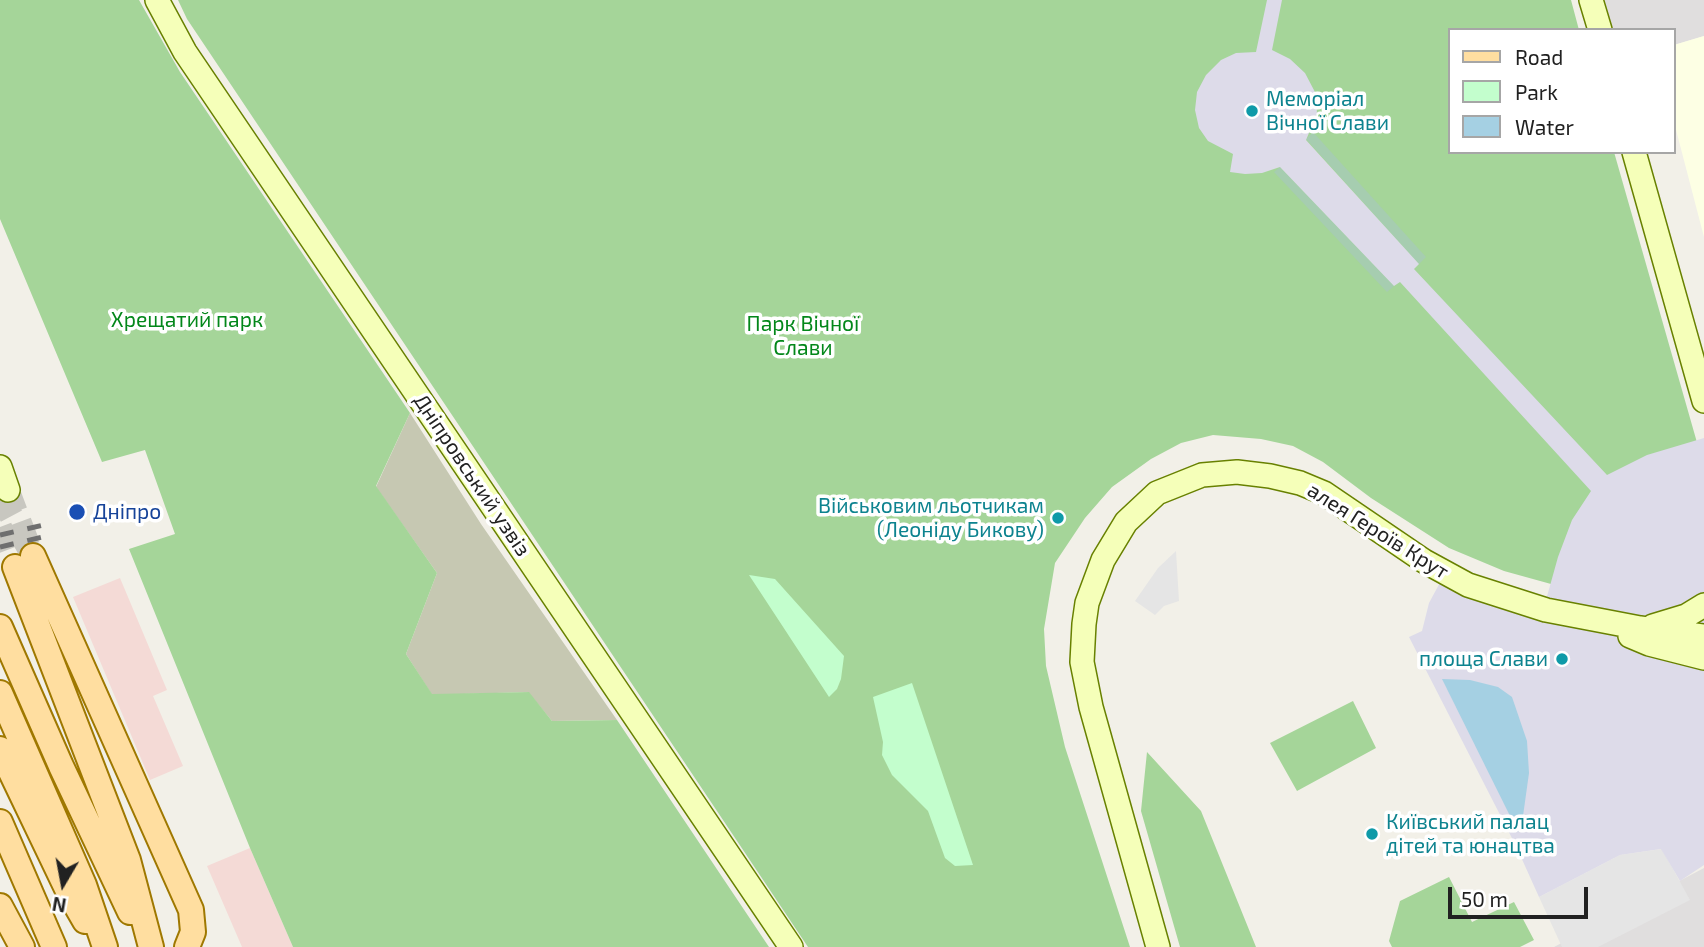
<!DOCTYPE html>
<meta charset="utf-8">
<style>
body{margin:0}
#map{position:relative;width:1704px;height:947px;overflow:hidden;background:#f2f0e8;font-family:"Exo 2",sans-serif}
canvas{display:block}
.legend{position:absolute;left:1448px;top:28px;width:228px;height:126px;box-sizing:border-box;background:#fff;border:2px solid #a6a6a6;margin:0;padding:9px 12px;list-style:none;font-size:21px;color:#212121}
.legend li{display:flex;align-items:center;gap:14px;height:35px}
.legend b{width:35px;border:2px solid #a6a6a6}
.north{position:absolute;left:28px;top:849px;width:70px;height:70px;-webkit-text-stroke:5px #fff;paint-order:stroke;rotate:190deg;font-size:19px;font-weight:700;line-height:28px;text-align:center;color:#212121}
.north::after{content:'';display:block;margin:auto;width:24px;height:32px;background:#212121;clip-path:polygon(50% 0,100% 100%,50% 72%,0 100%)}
.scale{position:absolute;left:1448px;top:887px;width:140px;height:32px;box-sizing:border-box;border:4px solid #212121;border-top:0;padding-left:9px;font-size:21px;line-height:24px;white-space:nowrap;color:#212121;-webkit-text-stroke:5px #fff;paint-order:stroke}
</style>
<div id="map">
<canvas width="1704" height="947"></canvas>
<ul class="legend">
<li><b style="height:9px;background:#ffdea0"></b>Road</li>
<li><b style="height:19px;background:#c3fecd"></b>Park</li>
<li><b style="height:19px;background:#a5d0e3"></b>Water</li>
</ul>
<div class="north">N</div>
<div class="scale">50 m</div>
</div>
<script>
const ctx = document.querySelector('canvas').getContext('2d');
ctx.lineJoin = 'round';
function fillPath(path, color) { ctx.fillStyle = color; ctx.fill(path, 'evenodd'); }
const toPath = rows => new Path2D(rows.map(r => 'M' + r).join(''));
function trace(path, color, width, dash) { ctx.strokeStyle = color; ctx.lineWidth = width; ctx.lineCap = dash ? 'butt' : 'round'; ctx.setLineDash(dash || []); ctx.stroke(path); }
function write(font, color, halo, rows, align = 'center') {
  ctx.font = font + ' "Exo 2",sans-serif'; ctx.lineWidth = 7; ctx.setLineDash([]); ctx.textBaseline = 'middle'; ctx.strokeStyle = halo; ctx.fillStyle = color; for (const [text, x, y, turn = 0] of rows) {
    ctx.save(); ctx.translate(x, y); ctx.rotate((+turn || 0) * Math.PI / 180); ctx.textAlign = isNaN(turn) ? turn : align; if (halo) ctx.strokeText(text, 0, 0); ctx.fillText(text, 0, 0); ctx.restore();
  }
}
const residential = toPath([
 [1602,0,1704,0,1704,36,1674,45,1674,30,1611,30],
 [1704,868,1704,947,1554,947]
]);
const commercial = toPath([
 [120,578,167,690,153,696,183,766,150,780,73,597],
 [250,848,293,947,242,947,207,866]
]);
const education = toPath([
 [1704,36,1704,237,1674,122,1674,45]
]);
const construction = toPath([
 [410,413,481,524,617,720,552,721,528,692,432,695,406,654,437,573,376,487]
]);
const forest = toPath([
 [0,0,139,0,180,72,410,413,376,486,437,573,406,654,432,694,529,692,552,721,617,720,769,947,293,947,250,848,129,549,175,534,145,450,102,462,0,219],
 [178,0,1571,0,1579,30,1450,30,1450,152,1614,152,1704,467,1551,584,1504,571,1449,548,1371,498,1323,462,1293,446,1261,439,1213,435,1181,443,1151,459,1112,487,1085,518,1055,563,1044,629,1046,666,1065,747,1130,947,808,947,187,19],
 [1353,701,1376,748,1297,791,1270,743],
 [1147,752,1201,811,1256,947,1180,947,1141,811],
 [1449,877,1472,922,1514,902,1534,940,1520,947,1392,947,1389,941,1400,901]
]);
const cemetery = toPath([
 [1313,132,1426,257,1419,264,1306,139],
 [1280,167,1394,286,1387,292,1274,172]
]);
const park = toPath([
 [749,575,775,579,844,656,841,679,837,689,829,697],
 [912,683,973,865,955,866,945,858,928,811,892,775,882,755,883,742,873,697]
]);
const parking = toPath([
 [1176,551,1179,601,1164,606,1155,615,1135,601,1158,568],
 [1662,849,1690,900,1598,947,1562,947,1539,897,1620,855]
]);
const plaza = toPath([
 [1267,0,1282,0,1272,50,1290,59,1305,73,1316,94,1317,114,1306,140,1419,264,1414,269,1607,475,1647,455,1704,438,1704,865,1680,881,1661,849,1620,855,1539,897,1516,846,1409,637,1422,631,1429,603,1450,564,1497,585,1546,600,1558,557,1572,520,1591,491,1400,282,1394,286,1280,167,1262,173,1245,174,1230,172,1233,154,1208,141,1199,128,1195,110,1197,92,1206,75,1221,60,1236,53,1256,52]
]);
const water = toPath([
 [1442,679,1470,680,1498,687,1512,697,1527,741,1529,773,1523,816,1518,832]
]);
const secondaryTunnel = toPath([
 [8,490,33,556]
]);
const primaryTunnel = toPath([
 [0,495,33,556],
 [0,527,15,567]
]);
const secondary = toPath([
 [157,0,185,52,791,947],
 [1591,0,1600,30],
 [1634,152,1704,401],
 [0,467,8,490],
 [1653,626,1686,616,1704,605],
 [1630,636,1649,644,1704,658],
 [1158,947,1091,707,1082,662,1084,624,1087,603,1103,560,1126,522,1157,493,1202,475,1237,472,1270,476,1300,483,1324,493,1424,561,1468,585,1546,610,1640,628,1704,636]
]);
const primary = toPath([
 [33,556,191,910,193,932,187,947],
 [15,567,128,860,151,947],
 [0,627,61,766,130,912],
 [0,693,84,885,105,947],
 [0,749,70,895,85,921],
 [0,822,54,947],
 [0,906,22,947]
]);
const rail = toPath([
 [0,535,48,524],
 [0,547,51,535]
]);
const markers = [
 [1252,111,7,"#0f9aa8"],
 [77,512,9,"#1a4fb4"],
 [1058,518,7,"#0f9aa8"],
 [1562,659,7,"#0f9aa8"],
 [1372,834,7,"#0f9aa8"]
];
const cultureNames = [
 ["Меморіал",1266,99],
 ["Вічної Слави",1266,123],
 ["Військовим льотчикам",1044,506,"right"],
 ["(Леоніду Бикову)",1044,530,"right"],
 ["площа Слави",1548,659,"right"],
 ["Київський палац",1386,822],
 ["дітей та юнацтва",1386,846]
];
const parkNames = [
 ["Хрещатий парк",187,320],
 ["Парк Вічної",803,324],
 ["Слави",803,348]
];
const streetNames = [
 ["Дніпровський узвіз",472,475,56],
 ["алея Героїв Крут",1378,531,32]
];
const transitNames = [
 ["Дніпро",93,512]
];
fillPath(residential, '#e0dede');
fillPath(commercial, '#f4dad6');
fillPath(education, '#fdffe4');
fillPath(construction, '#c6c8b2');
fillPath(forest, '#a5d599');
fillPath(cemetery, '#a6cdb0');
fillPath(park, '#c3fecd');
fillPath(parking, '#e5e5e5');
fillPath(plaza, '#dddbe9');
fillPath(water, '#a5d0e3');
trace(secondaryTunnel, '#c8c7c0', 23, [23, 11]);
trace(primaryTunnel, '#c8c7c0', 24, [24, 12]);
trace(secondary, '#688100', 26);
trace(primary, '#9f7800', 28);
trace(secondary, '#f5ffb9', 23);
trace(primary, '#ffdea0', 24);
trace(rail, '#6f6f6f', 5, [14, 14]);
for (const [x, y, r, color] of markers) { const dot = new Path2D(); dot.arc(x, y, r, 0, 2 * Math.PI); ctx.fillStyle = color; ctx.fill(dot); trace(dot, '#fff', 2.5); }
write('21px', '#0d838f', '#fff', cultureNames, 'left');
write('21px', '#03871a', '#fff', parkNames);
write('21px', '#212121', '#fff', streetNames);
write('21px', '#164399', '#fff', transitNames, 'left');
</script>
